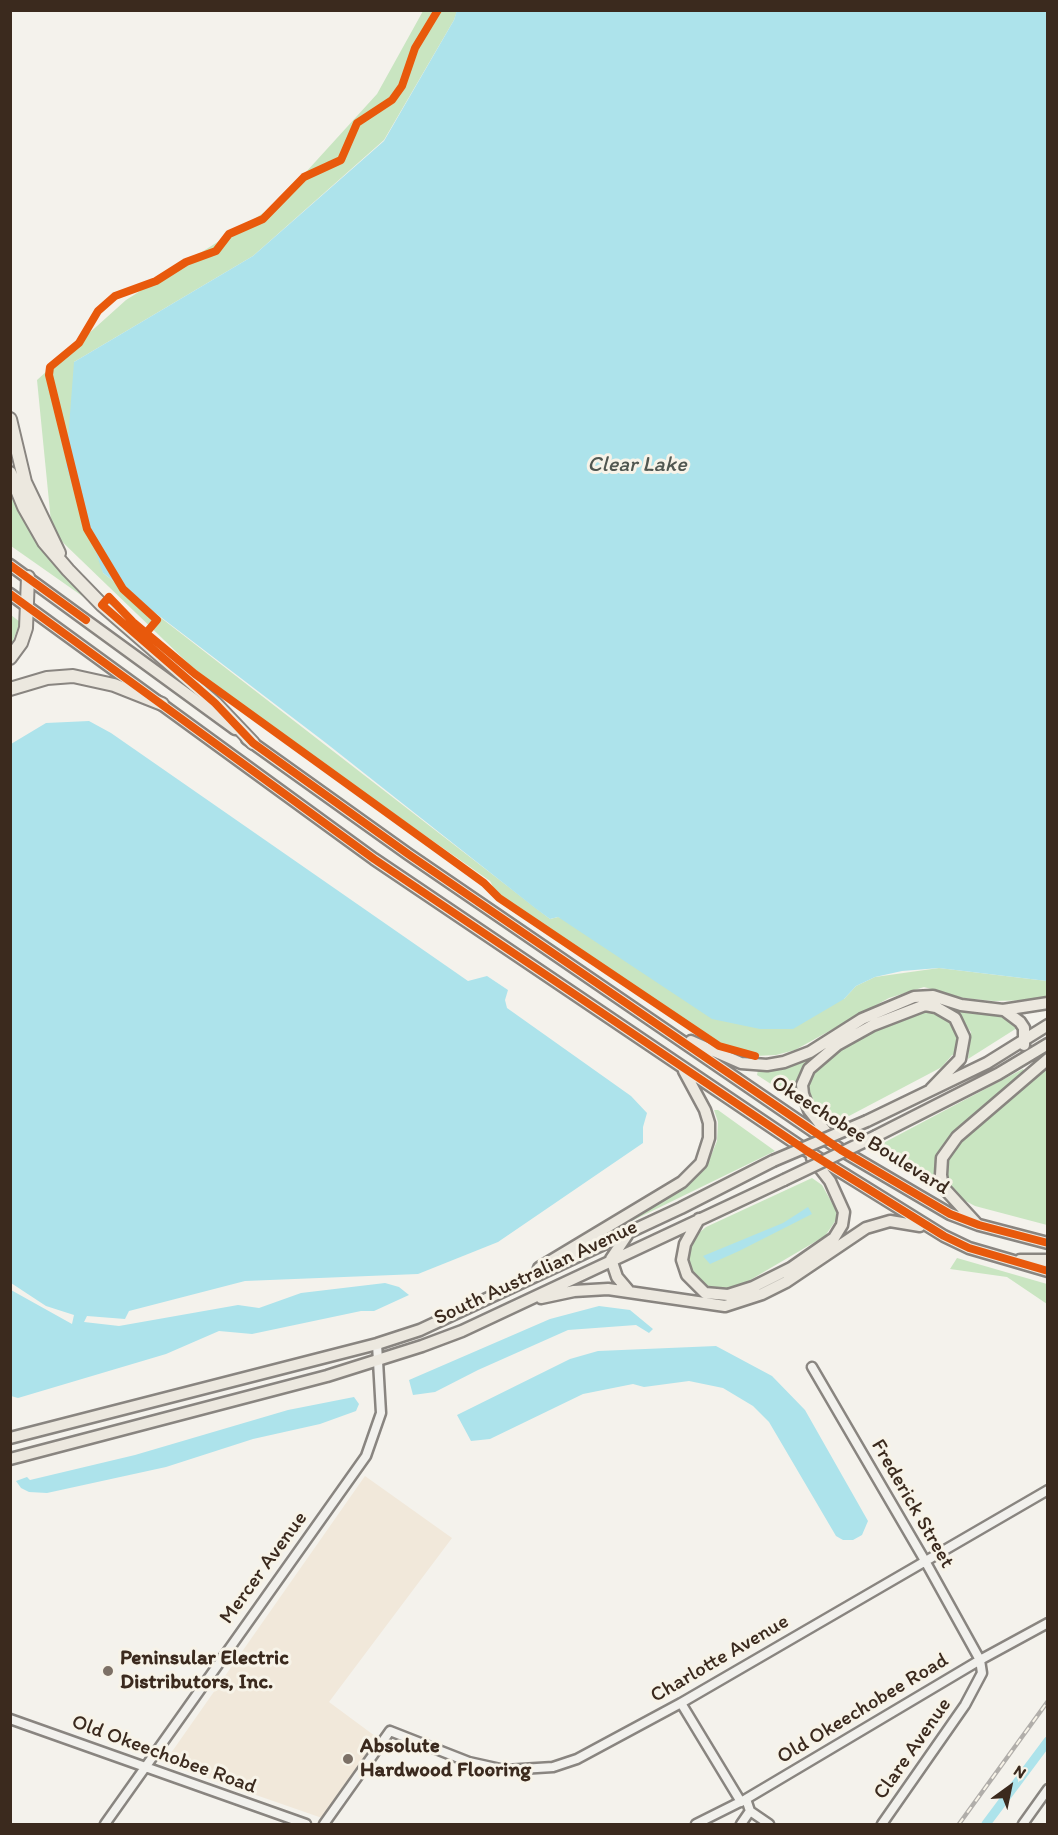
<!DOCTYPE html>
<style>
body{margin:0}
#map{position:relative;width:1058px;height:1835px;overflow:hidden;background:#f4f2ec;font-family:Itim,sans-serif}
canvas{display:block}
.frame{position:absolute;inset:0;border:12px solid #3b2a1e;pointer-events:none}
.north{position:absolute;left:980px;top:1757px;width:60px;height:60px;-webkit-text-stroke:4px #f7f3e8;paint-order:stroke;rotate:33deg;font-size:16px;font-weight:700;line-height:24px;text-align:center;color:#3b2a1e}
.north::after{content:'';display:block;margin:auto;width:21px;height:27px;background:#3b2a1e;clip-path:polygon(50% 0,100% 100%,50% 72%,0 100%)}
</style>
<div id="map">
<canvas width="1058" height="1835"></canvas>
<div class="frame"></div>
<div class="north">N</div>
</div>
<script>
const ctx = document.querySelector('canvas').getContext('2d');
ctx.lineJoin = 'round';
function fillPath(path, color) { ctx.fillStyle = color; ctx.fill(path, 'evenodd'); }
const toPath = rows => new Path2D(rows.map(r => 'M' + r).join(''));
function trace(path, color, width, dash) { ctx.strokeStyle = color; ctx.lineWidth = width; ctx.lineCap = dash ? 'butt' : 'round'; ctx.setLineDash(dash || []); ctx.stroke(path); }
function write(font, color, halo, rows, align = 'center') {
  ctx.font = font + ' Itim,sans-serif'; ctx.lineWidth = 6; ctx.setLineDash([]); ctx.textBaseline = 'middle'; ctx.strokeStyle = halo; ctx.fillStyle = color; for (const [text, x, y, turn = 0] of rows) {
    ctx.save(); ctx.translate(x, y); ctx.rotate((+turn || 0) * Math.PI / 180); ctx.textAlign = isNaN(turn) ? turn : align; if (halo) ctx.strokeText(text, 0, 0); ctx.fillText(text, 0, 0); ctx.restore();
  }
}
const built = toPath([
 [365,1476,452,1538,329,1702,379,1739,322,1818,164,1763]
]);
const green = toPath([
 [423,11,457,11,454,20,384,140,253,256,74,362,103,573,550,919,558,917,844,999,856,986,875,977,939,968,1047,981,1047,996,1032,1000,994,1001,963,998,924,987,889,998,795,1050,776,1055,755,1056,729,1052,549,933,497,894,490,881,236,703,192,667,52,532,37,380,126,300,276,205,377,94],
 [10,484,40,544,60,571,95,605,11,546],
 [11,615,20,622,11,646],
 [951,1007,1002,1015,1017,1028,968,1059,971,1032],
 [928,1011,949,1020,957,1034,957,1056,952,1055,942,1067,830,1126,813,1108,815,1105,813,1099,810,1101,808,1080,817,1066,852,1043,904,1017],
 [811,1056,799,1074,798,1099,794,1099,757,1075,758,1070,783,1069],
 [1047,1065,1047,1225,975,1206,960,1198,949,1185,945,1171,948,1155,959,1141],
 [1023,1069,1025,1072,947,1140,937,1158,936,1174,939,1187,932,1188,872,1149],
 [714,1110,718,1110,775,1151,607,1233,685,1187,706,1168,717,1141,718,1122],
 [812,1178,822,1185,832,1203,837,1205,836,1220,825,1236,745,1283,720,1290,707,1287,697,1280,689,1267,686,1254,693,1238,706,1227],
 [957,1258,1047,1284,1047,1304,1007,1277,950,1269]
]);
const water = toPath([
 [457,10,1047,11,1047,981,939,968,902,971,875,977,856,986,844,999,793,1029,760,1029,712,1019,558,917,550,919,535,908,326,743,103,573,66,466,74,362,253,256,384,141,454,20],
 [89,721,111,733,468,981,487,976,508,990,505,1000,507,1008,631,1096,647,1113,643,1127,643,1143,498,1242,418,1274,245,1281,129,1311,125,1319,87,1316,84,1322,119,1326,238,1305,259,1308,301,1293,385,1283,399,1287,409,1295,374,1311,361,1311,252,1334,219,1331,166,1354,18,1398,11,1396,11,1290,72,1324,74,1315,46,1306,11,1283,11,744,46,723],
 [808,1207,812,1214,739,1251,710,1264,703,1256,783,1223],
 [599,1306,630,1310,653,1329,649,1333,636,1325,568,1330,478,1370,435,1392,413,1395,409,1380,550,1319],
 [716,1346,772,1376,805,1410,868,1521,862,1535,853,1540,843,1540,836,1536,769,1422,753,1406,723,1388,689,1381,644,1387,633,1384,583,1394,490,1439,471,1441,457,1415,570,1359,598,1351],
 [354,1397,359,1404,356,1411,320,1424,253,1439,166,1467,47,1493,29,1492,21,1488,16,1481,27,1477,30,1480,135,1455,288,1410]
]);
const canal = toPath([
 [986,1824,1048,1741]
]);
const minor = toPath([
 [812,1367,924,1559,980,1660,982,1673,965,1705,882,1824],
 [681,1703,741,1802],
 [10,1719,306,1824],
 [750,1811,769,1824],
 [105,1824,366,1456,381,1413,377,1344],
 [324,1824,390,1731,469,1762,505,1770,553,1767,577,1759,681,1703,1048,1490],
 [696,1824,746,1799,980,1660,1048,1623],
 [741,1824,750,1811,746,1799],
 [1023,1824,1048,1789]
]);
const major = toPath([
 [10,565,235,729],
 [10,594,374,859,807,1151,944,1236,969,1248,1048,1271],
 [247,739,408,854,841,1150,950,1214,979,1225,1048,1243],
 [1004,1010,1020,1022,1024,1028,1024,1045],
 [691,1041,741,1063,767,1065,784,1062,810,1052,862,1019,914,997,933,996,961,1005,1003,1010,1048,1003],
 [867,1121,987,1063,1048,1025],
 [876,1136,998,1074,1048,1044],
 [831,1138,809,1110,803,1094,802,1085,809,1069,837,1045,873,1025,925,1005,936,1007,955,1018,964,1037,960,1059,931,1089],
 [699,1219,685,1244,682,1260,687,1275,705,1293,728,1295,753,1287,791,1268,834,1238,842,1225,844,1212,830,1181,812,1158],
 [976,1223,943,1187,941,1175,942,1158,957,1137,1048,1059],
 [627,1235,611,1259,617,1277,628,1290],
 [1020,1260,1048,1260],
 [539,1268,682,1182,701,1163,709,1138,709,1123,705,1110,684,1071],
 [541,1298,574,1291,608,1289,725,1306,762,1294,786,1282,866,1228,890,1221,920,1226],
 [10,1438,377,1344,420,1330,681,1208,773,1161],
 [10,1459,327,1376,422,1346,462,1331,784,1180]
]);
const highway = toPath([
 [10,419,25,482,59,553],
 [10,473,24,507,44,542,68,570,102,605,215,703,253,743],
 [10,658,21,643,26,628,28,577],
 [10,689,47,678,73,676,114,685,162,704]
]);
const rail = toPath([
 [959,1824,1048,1701]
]);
const majorBridge = toPath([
 [773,1161,867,1121],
 [784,1180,876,1136]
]);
const cycleway = toPath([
 [10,565,86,620],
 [10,594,374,859,807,1151,944,1236,969,1248,1048,1271],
 [146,633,157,620,123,589,87,529,49,375,50,367,79,343,98,311,115,296,156,281,186,262,216,251,229,234,263,219,304,177,341,160,357,123,392,100,402,86,415,48,438,10],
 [755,1056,719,1046,499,898,484,883,195,674,133,622,109,597,102,605,215,703,253,743,408,854,841,1150,950,1214,979,1225,1048,1243]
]);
const markers = [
 [108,1671,6,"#7c7066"],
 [348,1759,6,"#7c7066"]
];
const streetNames = [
 ["Okeechobee Boulevard",860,1136,32],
 ["South Australian Avenue",536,1273,-25],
 ["Frederick Street",912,1504,60],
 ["Mercer Avenue",264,1568,-54],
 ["Charlotte Avenue",720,1659,-30],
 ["Old Okeechobee Road",863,1709,-31],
 ["Clare Avenue",913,1749,-55],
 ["Old Okeechobee Road",164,1755,20]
];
const poiNames = [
 ["Peninsular Electric",120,1659],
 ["Distributors, Inc.",120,1683],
 ["Absolute",360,1747],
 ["Hardwood Flooring",360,1771]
];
const waterNames = [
 ["Clear Lake",637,465]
];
fillPath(built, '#f1e8da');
fillPath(green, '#c9e5c1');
fillPath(water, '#ade3eb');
trace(canal, '#ade3eb', 9);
trace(minor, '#898580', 13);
trace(major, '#898580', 15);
trace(highway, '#898580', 16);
trace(minor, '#f2f1ed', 8);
trace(major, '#ece8df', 10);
trace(highway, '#ece8df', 12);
trace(rail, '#b1aeaa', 4.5);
trace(rail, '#f7f3e8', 2, [7]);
trace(majorBridge, '#898580', 15, []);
trace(majorBridge, '#ece8df', 10);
trace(cycleway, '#e8590c', 8);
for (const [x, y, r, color] of markers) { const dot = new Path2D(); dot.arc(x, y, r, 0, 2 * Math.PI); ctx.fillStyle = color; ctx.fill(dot); trace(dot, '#f7f3e8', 2); }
write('21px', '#3b2a1e', '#f7f3e8', streetNames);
write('bold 21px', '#3b2a1e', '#f7f3e8', poiNames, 'left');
write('italic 22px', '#505751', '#f7f3e8', waterNames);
</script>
